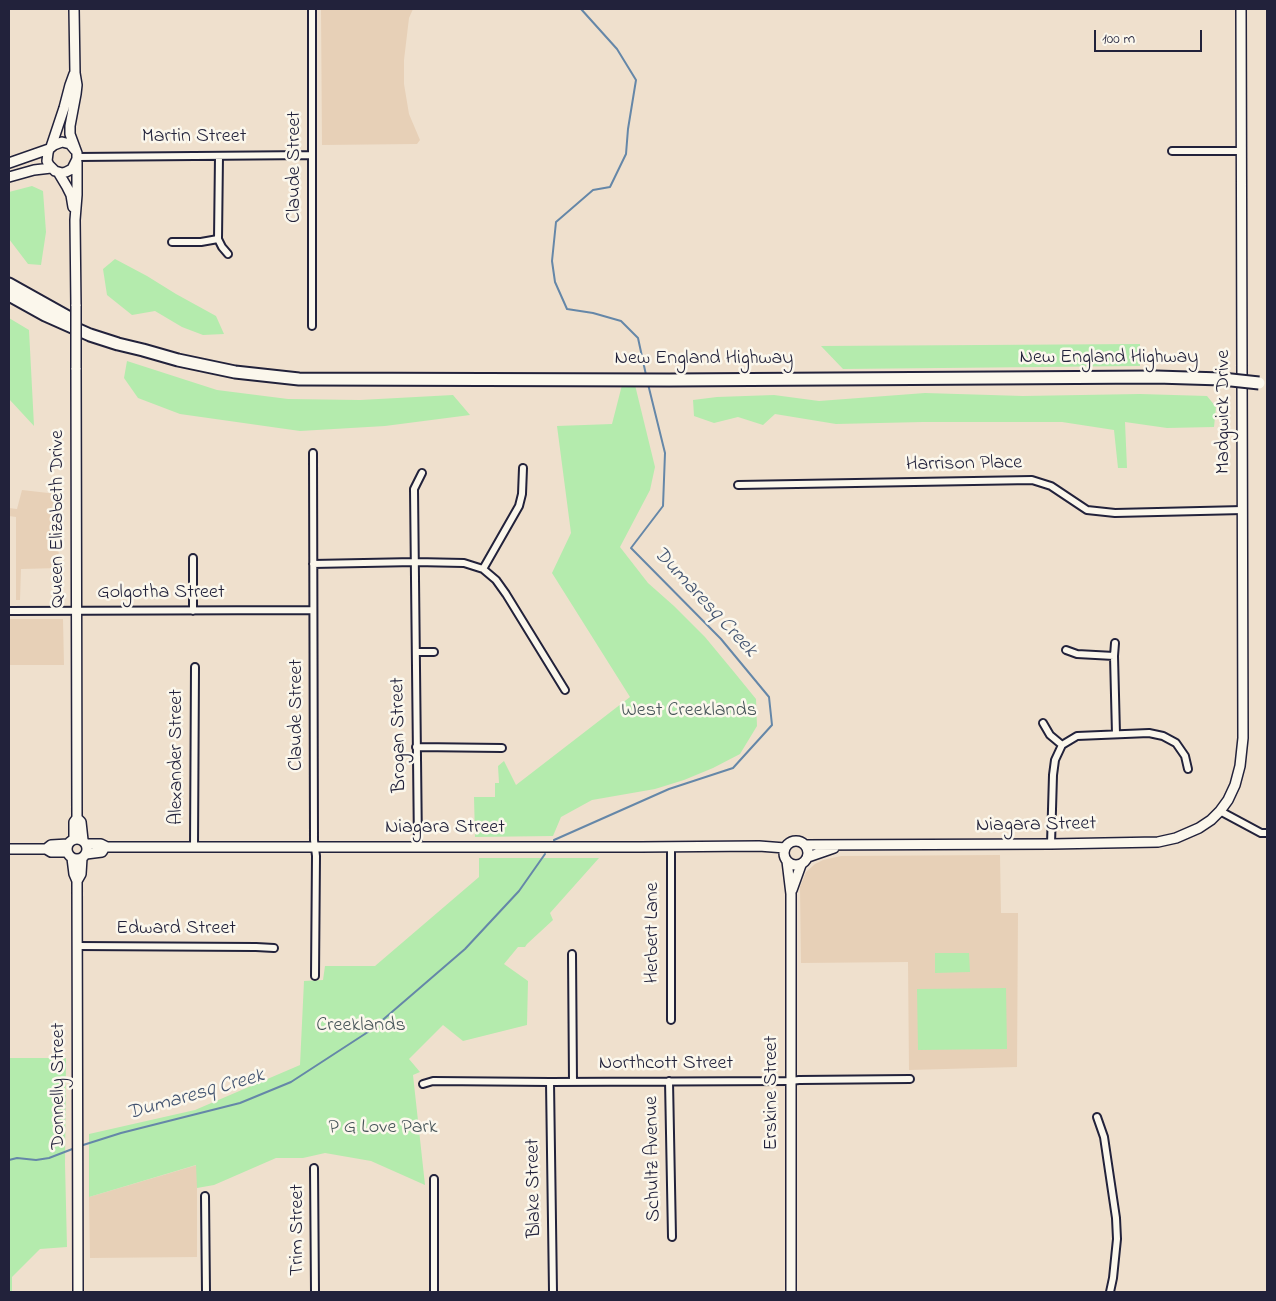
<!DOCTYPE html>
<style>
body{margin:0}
#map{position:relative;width:1276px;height:1301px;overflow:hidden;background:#efe0cd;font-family:"Indie Flower",sans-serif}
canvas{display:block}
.frame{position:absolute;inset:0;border:10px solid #22223b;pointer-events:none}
.scale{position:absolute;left:1094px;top:30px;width:108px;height:22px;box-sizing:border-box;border:2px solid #22223b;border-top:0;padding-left:6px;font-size:15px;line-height:18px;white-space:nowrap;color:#22223b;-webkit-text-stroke:4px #fbf7ec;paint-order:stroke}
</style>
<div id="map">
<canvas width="1276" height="1301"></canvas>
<div class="frame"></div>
<div class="scale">100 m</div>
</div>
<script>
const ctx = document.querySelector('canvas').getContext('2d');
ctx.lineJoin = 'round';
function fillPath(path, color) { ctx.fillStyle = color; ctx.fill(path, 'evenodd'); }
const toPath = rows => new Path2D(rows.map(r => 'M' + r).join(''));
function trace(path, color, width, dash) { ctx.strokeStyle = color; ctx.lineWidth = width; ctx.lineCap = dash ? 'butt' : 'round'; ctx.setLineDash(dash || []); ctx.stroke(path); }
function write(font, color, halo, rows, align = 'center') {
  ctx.font = font + ' "Indie Flower",sans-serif'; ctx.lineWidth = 5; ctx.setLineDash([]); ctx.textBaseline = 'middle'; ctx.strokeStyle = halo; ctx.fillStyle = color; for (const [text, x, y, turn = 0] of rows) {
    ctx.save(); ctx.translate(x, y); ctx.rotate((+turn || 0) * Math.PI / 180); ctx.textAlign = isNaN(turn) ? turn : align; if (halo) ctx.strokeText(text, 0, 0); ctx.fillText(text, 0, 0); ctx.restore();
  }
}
const built = toPath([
 [321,9,413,9,409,18,404,60,404,84,409,114,420,140,417,144,322,145],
 [22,490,57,494,59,568,21,569,20,600,16,600,16,517,9,516,9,508,17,509],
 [9,619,63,619,64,665,9,665],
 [1000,855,1001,913,1018,913,1017,1067,909,1070,908,962,801,963,800,887,806,872,815,864,823,860,841,856],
 [197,1165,197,1257,90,1258,89,1197]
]);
const green = toPath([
 [32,186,43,191,46,232,41,265,28,264,9,239,9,192],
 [115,259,147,276,176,294,216,316,224,334,203,335,182,327,155,311,132,315,107,295,103,269],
 [9,318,29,330,34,426,9,399],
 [1140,344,1140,366,843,369,821,346],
 [127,361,217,390,288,399,360,400,453,395,470,415,385,426,300,431,180,414,138,398,124,378],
 [622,385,635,385,655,467,650,490,620,547,648,583,674,606,705,637,734,672,756,699,757,726,740,754,713,768,684,780,655,789,592,800,561,817,553,836,475,837,474,797,495,797,495,783,499,783,498,766,504,761,516,785,630,697,552,573,571,533,557,426,612,424],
 [925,393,1023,396,1140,394,1207,396,1216,407,1214,427,1167,428,1125,422,1127,468,1118,468,1114,430,1062,422,923,422,836,424,775,414,763,425,738,417,714,423,694,416,693,400,717,397,774,395,819,401],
 [479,858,599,858,550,913,553,920,527,944,525,947,518,947,504,964,528,981,527,1025,463,1041,443,1025,409,1059,420,1072,413,1075,425,1185,371,1161,325,1153,303,1158,276,1158,214,1185,197,1188,196,1165,89,1197,89,1134,195,1110,300,1065,304,981,323,980,325,966,375,966,479,877],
 [9,872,10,1058,66,1058,65,1164,67,1247,40,1249,12,1277,12,1292,9,1292],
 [935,953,969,953,970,972,935,973],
 [1006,988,1007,1049,918,1050,917,989]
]);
const stream = toPath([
 [581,9,617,49,636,80,628,129,626,154,610,187,593,190,556,222,552,261,555,282,567,309,593,313,621,321,638,338,646,375],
 [554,840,669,789,733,768,772,725,769,697,721,639,631,548,663,506,665,453,648,384],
 [80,1146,121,1133,240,1103,291,1082,371,1030,465,949,519,891,545,854],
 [9,1160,17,1158,36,1160,49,1158,75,1148]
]);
const street = toPath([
 [1172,151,1241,151],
 [219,156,218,239,222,247,228,254],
 [77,157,312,155],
 [172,242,201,242,218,239],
 [312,326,312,9],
 [313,453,314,840,316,856,315,976],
 [738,485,1032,480,1051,486,1087,510,1115,513,1243,510],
 [313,564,415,562,464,563,483,569,496,580,506,594,565,690],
 [483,569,519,506,522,494,523,468],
 [9,611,313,610],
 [193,611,193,558],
 [1066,650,1077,654,1114,656,1116,734],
 [416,652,434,652],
 [1114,656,1115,643],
 [1043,723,1050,735,1062,745],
 [416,747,502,748],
 [1220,811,1261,833,1267,833],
 [1051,844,1053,775,1055,760,1062,745,1077,736,1149,733,1163,736,1176,743,1185,756,1188,769],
 [418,847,414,489,422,473],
 [194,848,195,667],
 [77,946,256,947,274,948],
 [572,954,573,1082],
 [671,1020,671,846],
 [669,1081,672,1237],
 [550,1082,553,1292],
 [423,1084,433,1081,550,1082,790,1081,799,1080,910,1079],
 [1097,1117,1104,1137,1116,1218,1117,1239,1113,1278,1110,1292],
 [314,1168,315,1292],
 [205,1196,206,1292],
 [434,1292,434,1179]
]);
const secondary = toPath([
 [74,9,75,73,77,85,76,94,70,126,70,134,77,153,77,159,72,169,66,172,62,173,55,171,49,165,47,161,48,153,49,149,54,145,62,142,70,144,75,150],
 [51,147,64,108,70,85,74,74],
 [9,163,49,149],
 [58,172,67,187,71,195,73,207],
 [9,177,34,170,51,168],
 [76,306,75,220,77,195,77,162],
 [77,818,81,822,83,840],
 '67 849a10 10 0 1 1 20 0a10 10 0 1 1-20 0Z',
 [74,839,74,822,77,818,76,368],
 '784 853a12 12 0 1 1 24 0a12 12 0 1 1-24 0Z',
 [86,844,101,844,107,847,641,847,759,846,785,848],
 [806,845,1051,844,1158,842,1176,838,1199,828,1211,820,1220,811,1228,800,1235,785,1240,766,1243,738,1241,9],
 [9,849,46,849,51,852,67,852],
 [46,849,51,845,68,844],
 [86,854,102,852,105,847],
 [808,857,834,848],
 [72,858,74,874,77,881,78,1292],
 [787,861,791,894,791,1292],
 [77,881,81,874,82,858],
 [792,890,801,865]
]);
const highway = toPath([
 [9,284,68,317],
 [9,295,45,315,90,335,118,344,143,350,178,360,235,372,299,379,669,380,1156,377,1222,379]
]);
const secondaryBridge = toPath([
 [76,306,76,368]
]);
const highwayBridge = toPath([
 [1222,379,1259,383]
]);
const streetNames = [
 ["Martin Street",194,138],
 ["Claude Street",296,167,-90],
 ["New England Highway",1109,359],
 ["New England Highway",704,360],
 ["Madgwick Drive",1225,412,-90],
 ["Harrison Place",964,465,-1],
 ["Queen Elizabeth Drive",59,519,-90],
 ["Golgotha Street",161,594],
 ["Claude Street",298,715,-90],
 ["Brogan Street",400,735,-91],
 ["Alexander Street",178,757,-90],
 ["Niagara Street",1036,826,-1],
 ["Niagara Street",445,829],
 ["Edward Street",176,930],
 ["Herbert Lane",654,933,-90],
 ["Northcott Street",666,1065],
 ["Donnelly Street",60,1086,-90],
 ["Erskine Street",773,1093,-90],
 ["Schultz Avenue",654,1159,-91],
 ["Blake Street",535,1188,-91],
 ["Trim Street",299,1230,-90]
];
const parkNames = [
 ["West Creeklands",689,712],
 ["Creeklands",361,1027],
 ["P G Love Park",383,1129]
];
const waterNames = [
 ["Dumaresq Creek",704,603,47],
 ["Dumaresq Creek",196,1096,-16]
];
fillPath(built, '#e7d0b7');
fillPath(green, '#b4ebad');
trace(stream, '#6587a8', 2);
trace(street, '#22223b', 10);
trace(secondary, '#22223b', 12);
trace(highway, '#22223b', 15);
trace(street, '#fbf7ec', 6);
trace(secondary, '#fbf7ec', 9);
trace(highway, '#fbf7ec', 11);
trace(secondaryBridge, '#22223b', 12, []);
trace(highwayBridge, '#22223b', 15, []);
trace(secondaryBridge, '#fbf7ec', 9);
trace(highwayBridge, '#fbf7ec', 11);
write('20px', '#22223b', '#fbf7ec', streetNames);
write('20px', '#465458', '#fbf7ec', parkNames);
write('italic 21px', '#435471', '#fbf7ec', waterNames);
</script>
